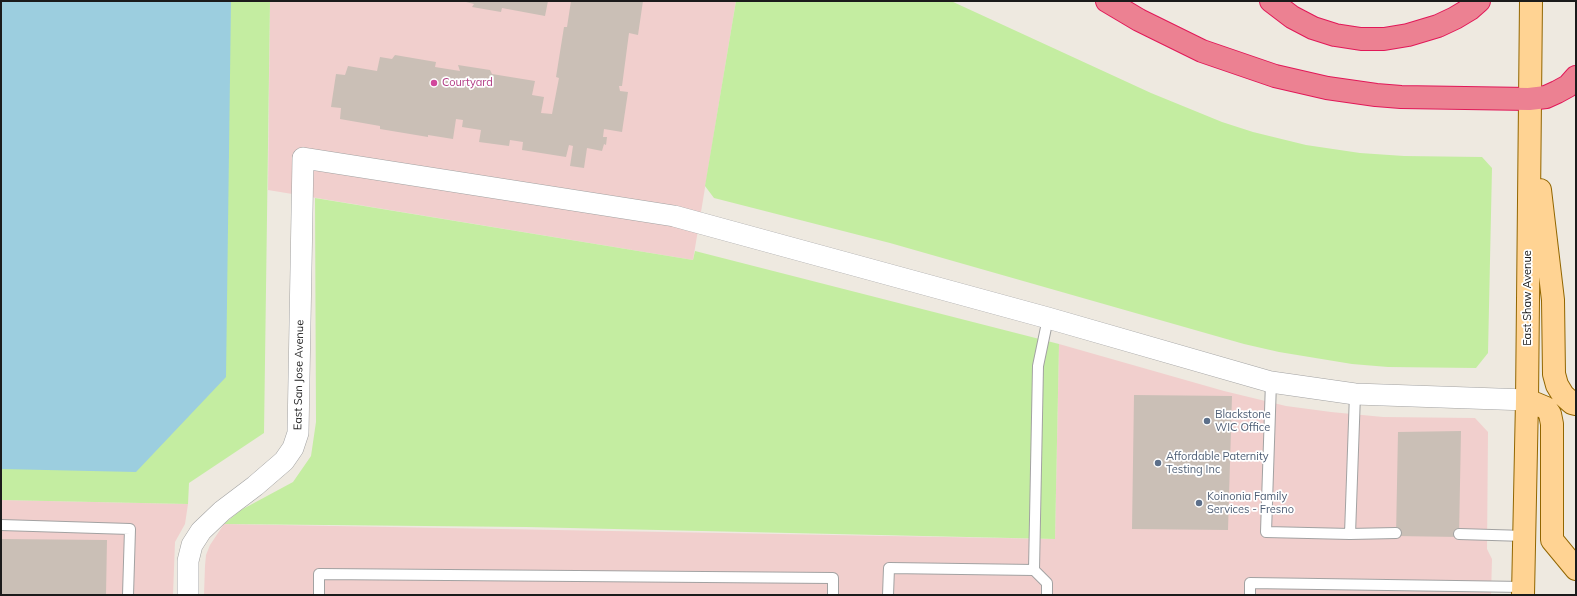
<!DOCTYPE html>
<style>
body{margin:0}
#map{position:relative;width:1577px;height:596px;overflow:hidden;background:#eee9e0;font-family:Mulish,sans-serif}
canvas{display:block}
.frame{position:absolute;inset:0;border:2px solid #1b1b1b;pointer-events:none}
</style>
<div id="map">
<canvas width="1577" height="596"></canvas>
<div class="frame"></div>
</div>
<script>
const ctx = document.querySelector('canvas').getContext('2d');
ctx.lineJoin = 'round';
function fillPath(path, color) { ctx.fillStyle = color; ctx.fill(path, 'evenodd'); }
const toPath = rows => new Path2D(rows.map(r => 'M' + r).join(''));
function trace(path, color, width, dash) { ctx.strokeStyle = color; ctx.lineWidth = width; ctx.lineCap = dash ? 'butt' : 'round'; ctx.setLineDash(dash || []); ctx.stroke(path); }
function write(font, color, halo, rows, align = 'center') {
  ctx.font = font + ' Mulish,sans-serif'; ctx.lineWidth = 3.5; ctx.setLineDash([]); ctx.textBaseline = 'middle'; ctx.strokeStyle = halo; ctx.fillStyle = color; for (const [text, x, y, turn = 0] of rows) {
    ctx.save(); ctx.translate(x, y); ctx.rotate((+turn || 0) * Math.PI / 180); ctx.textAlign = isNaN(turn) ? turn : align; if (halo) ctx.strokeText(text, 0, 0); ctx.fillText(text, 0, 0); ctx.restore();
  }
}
const commercial = toPath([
 [270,1,736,1,693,260,268,190],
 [1059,344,1224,391,1286,406,1331,412,1383,417,1475,418,1488,432,1487,549,1492,559,1491,595,204,595,205,566,206,555,210,545,224,524,1055,539],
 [1,500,188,504,185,524,175,542,173,595,1,595]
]);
const grass = toPath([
 [1,1,270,1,264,433,189,483,188,504,1,500],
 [736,1,951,1,1151,93,1222,122,1253,132,1306,145,1360,153,1404,156,1482,157,1492,168,1488,353,1476,368,1388,367,1352,364,1279,352,1244,344,890,243,714,198,705,186],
 [315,198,693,260,695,251,1059,344,1055,539,526,527,224,524,241,510,293,482,311,456,316,422]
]);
const water = toPath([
 [1,1,231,1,226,377,136,472,1,469]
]);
const building = toPath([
 [462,1,548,1,545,16,502,8,501,12,472,7,474,4],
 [571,1,643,1,638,35,629,33,622,86,619,86,620,91,628,92,622,132,604,129,603,137,607,137,606,145,604,144,602,151,587,148,584,168,570,166,573,146,569,145,566,157,522,150,523,142,510,140,509,146,479,142,481,130,462,127,463,120,456,119,453,139,428,135,428,137,380,129,380,126,340,119,341,108,331,107,336,74,345,75,348,66,377,71,380,57,392,59,395,55,436,62,435,67,460,71,458,65,490,70,492,74,535,81,532,95,544,97,541,113,552,114,559,78,556,77,564,27,567,27],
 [1134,395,1232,396,1228,530,1132,529],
 [1461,431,1459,537,1396,536,1398,432],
 [1,539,107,540,106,595,1,595]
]);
const lane = toPath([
 [1271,382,1266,532,1350,534,1355,394],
 [1,525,130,529,128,595],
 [1350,534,1396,533],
 [1459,534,1525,536],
 [1034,570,1038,366,1048,318],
 [319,595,319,574,833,578,833,595],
 [888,595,889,568,1034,570,1047,583,1047,595],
 [1250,595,1250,583,1524,587]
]);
const street = toPath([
 [188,595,188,561,192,545,201,531,222,511,255,486,284,461,293,448,298,433,303,158,674,216,1048,318,1271,382,1355,394,1527,400]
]);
const primary = toPath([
 [1540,190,1553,300,1554,374,1557,385,1563,395,1572,403,1576,404],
 [1527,400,1546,408,1550,414,1552,424,1552,540,1576,569],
 [1523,595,1527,400,1531,1]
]);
const highway = toPath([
 [1107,1,1139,20,1202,51,1275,76,1327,88,1376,95,1401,97,1529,99,1546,97,1557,92,1568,86,1576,77],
 [1271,1,1292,17,1313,28,1335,35,1361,39,1384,39,1408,35,1438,26,1455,18,1470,9,1479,1]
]);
const markers = [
 [434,83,4,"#d1479c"],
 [1207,421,4,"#5c6f8a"],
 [1158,463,4,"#5c6f8a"],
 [1199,503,4,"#5c6f8a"]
];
const hotelNames = [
 ["Courtyard",442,83]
];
const streetNames = [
 ["East Shaw Avenue",1528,298,-90],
 ["East San Jose Avenue",299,375,-89]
];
const serviceNames = [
 ["Blackstone",1215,415],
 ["WIC Office",1215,428],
 ["Affordable Paternity",1166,457],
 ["Testing Inc",1166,470],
 ["Koinonia Family",1207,497],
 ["Services - Fresno",1207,510]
];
fillPath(commercial, '#f1cfcd');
fillPath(grass, '#c4eda1');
fillPath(water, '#9ccedf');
fillPath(building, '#cabfb6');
trace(lane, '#a2a2a2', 12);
trace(street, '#a2a2a2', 22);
trace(primary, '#926600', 24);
trace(highway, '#e11858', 24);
trace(lane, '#fff', 10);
trace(street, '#fff', 21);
trace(primary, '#ffd393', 22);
trace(highway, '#ec8192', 22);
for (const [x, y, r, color] of markers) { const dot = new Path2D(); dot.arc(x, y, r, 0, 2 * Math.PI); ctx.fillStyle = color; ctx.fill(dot); trace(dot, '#fff', 1.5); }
write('11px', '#b23c85', '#fff', hotelNames, 'left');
write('11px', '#1b1b1b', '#fff', streetNames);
write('11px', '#4e5e75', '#fff', serviceNames, 'left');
</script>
